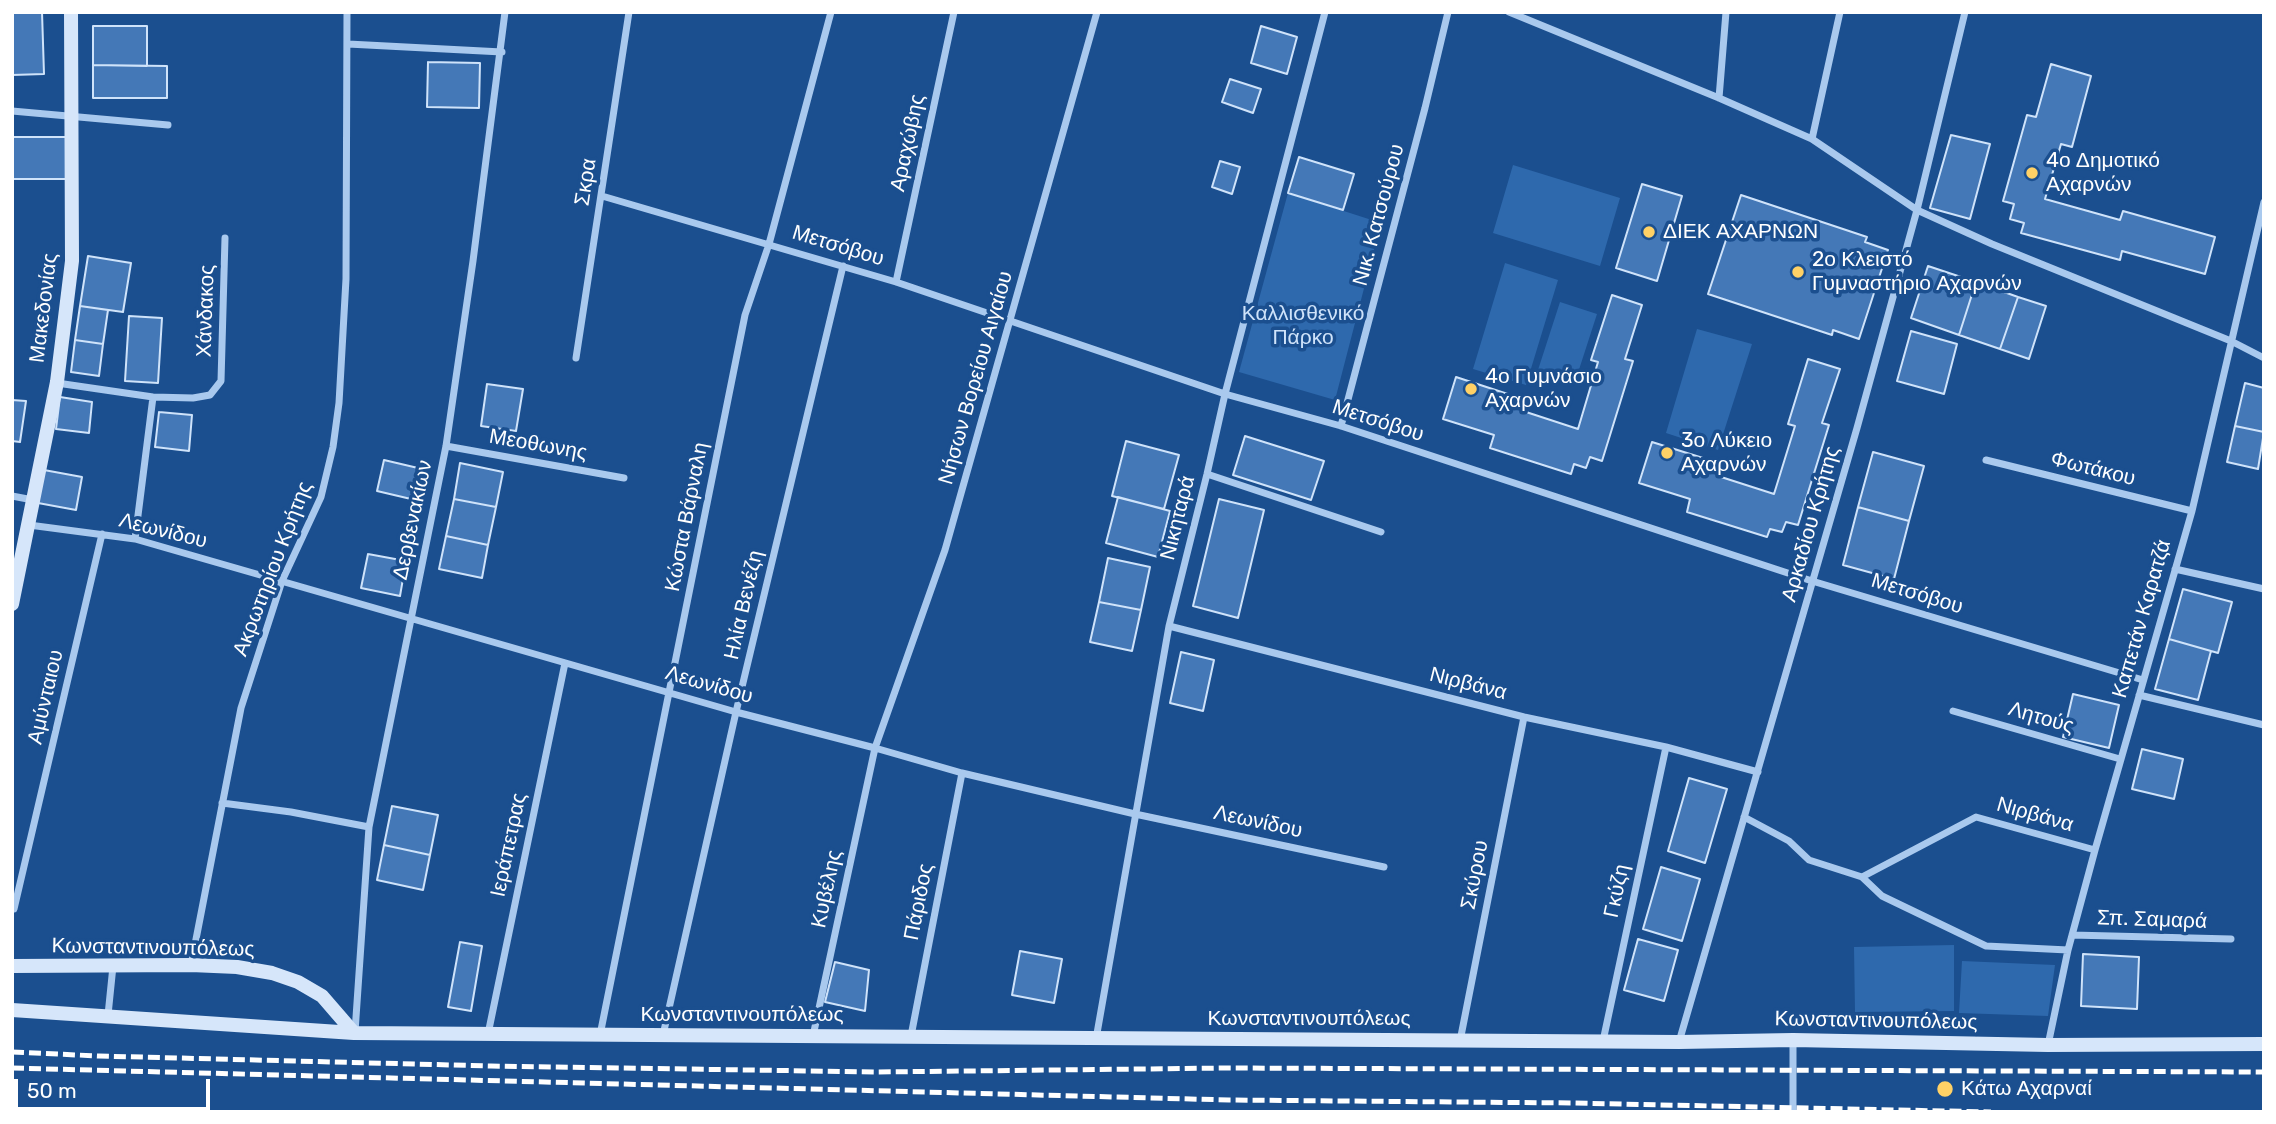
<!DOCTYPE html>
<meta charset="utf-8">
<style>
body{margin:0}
#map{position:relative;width:2276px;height:1124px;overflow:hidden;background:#1b4f8f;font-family:Rubik,sans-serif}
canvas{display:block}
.frame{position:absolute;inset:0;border:14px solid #fff;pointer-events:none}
.scale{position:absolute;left:14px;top:1079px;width:196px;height:32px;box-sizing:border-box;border:4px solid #fff;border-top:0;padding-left:9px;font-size:21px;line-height:24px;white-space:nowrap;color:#fff;-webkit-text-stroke:5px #1b4f8f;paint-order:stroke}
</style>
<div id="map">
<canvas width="2276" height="1124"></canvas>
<div class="frame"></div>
<div class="scale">50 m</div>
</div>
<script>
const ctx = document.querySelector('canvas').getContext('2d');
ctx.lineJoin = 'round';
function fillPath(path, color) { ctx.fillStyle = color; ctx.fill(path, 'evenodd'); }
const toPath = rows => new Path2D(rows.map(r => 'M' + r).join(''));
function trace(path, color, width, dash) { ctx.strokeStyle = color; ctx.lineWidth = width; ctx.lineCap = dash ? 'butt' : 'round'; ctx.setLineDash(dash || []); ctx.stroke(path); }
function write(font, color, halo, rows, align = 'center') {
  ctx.font = font + ' Rubik,sans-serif'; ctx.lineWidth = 7; ctx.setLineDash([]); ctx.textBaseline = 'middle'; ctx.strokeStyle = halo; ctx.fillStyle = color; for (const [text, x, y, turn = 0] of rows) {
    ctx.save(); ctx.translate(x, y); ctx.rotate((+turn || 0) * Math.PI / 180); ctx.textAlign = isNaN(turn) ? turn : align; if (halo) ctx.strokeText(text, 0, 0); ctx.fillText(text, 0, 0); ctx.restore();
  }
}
const green = toPath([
 [1513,165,1620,198,1600,266,1493,233],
 [1288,193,1381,223,1335,400,1239,372],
 [1505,263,1558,280,1526,385,1473,369],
 [1560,302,1597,314,1575,382,1538,370],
 [1697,329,1752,344,1718,450,1666,433],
 [1954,945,1954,1011,1855,1012,1854,947],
 [1962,961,2055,965,2048,1016,1959,1013]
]);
const building = toPath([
 [42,12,44,74,12,75,12,13,42,12],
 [93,26,147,26,147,66,93,65,93,26],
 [1261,26,1297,37,1287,74,1251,63,1261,26],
 [428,62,480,63,479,108,427,107,428,62],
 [2051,64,2091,76,2072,147,2061,144,2045,199,2120,220,2123,211,2215,237,2205,274,2122,251,2120,260,2021,233,2024,223,2010,219,2014,204,2003,201,2027,115,2036,117,2051,64],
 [93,65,167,66,167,98,93,98,93,65],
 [1230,79,1261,89,1253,113,1222,102,1230,79],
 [1951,135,1990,144,1970,219,1930,208,1951,135],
 [13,137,70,137,71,179,13,179,13,137],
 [1299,157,1354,174,1343,210,1288,193,1299,157],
 [1220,161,1240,167,1232,194,1212,187,1220,161],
 [1642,184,1682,196,1657,281,1616,268,1642,184],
 [1741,195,1867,237,1865,242,1888,250,1859,339,1833,330,1832,335,1708,294,1741,195],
 [88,256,131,263,123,312,80,306,88,256],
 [1928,266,1976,282,1959,335,1911,318,1928,266],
 [1976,282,2018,297,2000,349,1959,335,1976,282],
 [1612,295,1642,305,1625,359,1633,361,1602,461,1590,457,1586,468,1574,464,1571,474,1490,448,1494,435,1443,419,1456,377,1526,400,1523,411,1578,429,1598,362,1591,360,1612,295],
 [2018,297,2046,306,2029,359,2000,349,2018,297],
 [80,306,108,310,103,344,75,340,80,306],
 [129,316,162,318,158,383,125,381,129,316],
 [1911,331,1957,344,1944,394,1897,381,1911,331],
 [75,340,103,344,99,376,71,372,75,340],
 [1808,359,1840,369,1822,423,1829,425,1798,525,1786,522,1782,532,1770,529,1767,537,1687,512,1690,499,1639,483,1652,442,1722,464,1718,476,1774,494,1795,426,1788,424,1808,359],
 [2245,383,2264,388,2264,432,2235,426,2245,383],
 [487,384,523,389,516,431,481,426,487,384],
 [60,397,92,402,89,433,56,429,60,397],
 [12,400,26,401,20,442,12,441,12,400],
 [159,412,192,415,189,451,155,447,159,412],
 [2235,426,2264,432,2258,469,2227,462,2235,426],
 [1245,436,1324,461,1311,500,1233,475,1245,436],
 [1126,441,1179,455,1164,509,1112,496,1126,441],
 [1873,452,1924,466,1909,521,1858,507,1873,452],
 [384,460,418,468,411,499,377,491,384,460],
 [460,463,503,472,496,507,454,499,460,463],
 [44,470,82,477,76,510,38,503,44,470],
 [1118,497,1170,511,1158,557,1106,543,1118,497],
 [454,499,496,507,488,545,446,536,454,499],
 [1219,499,1264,510,1238,618,1193,606,1219,499],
 [1858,507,1909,521,1894,579,1843,565,1858,507],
 [446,536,488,545,482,578,439,569,446,536],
 [368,554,406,561,400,596,361,588,368,554],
 [1108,558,1150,567,1141,610,1099,602,1108,558],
 [2183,589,2232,602,2218,653,2169,639,2183,589],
 [1099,602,1141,610,1132,651,1090,642,1099,602],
 [2169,639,2211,651,2198,700,2155,689,2169,639],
 [1181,652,1214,660,1203,711,1170,703,1181,652],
 [2073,694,2119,705,2109,748,2063,737,2073,694],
 [2142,749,2183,759,2174,799,2132,789,2142,749],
 [1689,778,1727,789,1705,863,1668,851,1689,778],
 [392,806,438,815,430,855,384,845,392,806],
 [384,845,430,855,423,890,377,880,384,845],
 [1661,867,1700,879,1682,941,1643,929,1661,867],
 [1638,939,1678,950,1664,1001,1624,990,1638,939],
 [460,942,482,946,471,1011,448,1007,460,942],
 [1020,951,1062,959,1054,1003,1012,995,1020,951],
 [2083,954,2139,957,2137,1009,2081,1006,2083,954],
 [835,962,869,970,865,1011,825,1002,835,962]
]);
const street = toPath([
 [1509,12,1719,98,1812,139,1917,210,1992,244,2231,341,2264,358],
 [348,44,502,52],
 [1719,98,1726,12],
 [12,111,168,125],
 [1812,139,1840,12],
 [602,196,896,282,1225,394,1341,426,1812,581,2143,680],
 [896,282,954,12],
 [576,358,629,12],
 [57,383,153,397,193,398,210,395,221,381,225,238],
 [1341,426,1425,108,1448,12],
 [446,446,624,478],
 [1986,460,2192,511],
 [1207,474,1381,532],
 [12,496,33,500],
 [29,525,135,539,736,712,875,748,962,773,1135,814,1384,867],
 [135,539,153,397],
 [2175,569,2264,589],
 [1169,626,1524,717,1666,747,1758,772],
 [2139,695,2264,725],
 [1953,711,2120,759],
 [222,803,291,812,369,827],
 [1744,817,1789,841,1809,860,1862,877,1976,817,2095,850],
 [1862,877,1882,896,1986,946,2068,950],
 [14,909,102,534],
 [2072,935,2231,939],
 [191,965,241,708,282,581,321,497,333,447,339,403,346,279,347,12],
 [108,1015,113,966],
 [355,1032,369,827,446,446,473,261,505,12],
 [488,1034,565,663],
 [600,1035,745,315,769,244,831,12],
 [663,1035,736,712,843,266],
 [813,1036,875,748,945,550,1097,12],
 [911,1036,962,773],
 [1096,1039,1169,626,1207,474,1225,394,1325,12],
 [1793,1040,1793,1112],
 [1460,1041,1524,717],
 [1603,1041,1666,747],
 [1679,1042,1857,428,1917,210,1965,12],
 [2048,1045,2068,950,2095,850,2192,511,2264,202]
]);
const secondary = toPath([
 [12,604,57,382,72,261,71,12],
 [12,966,191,965,237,967,272,973,298,982,322,996,354,1033],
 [12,1010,354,1033,1679,1042,1793,1040,2048,1045,2264,1044]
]);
const rail = toPath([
 [12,1052,99,1056,491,1066,878,1072,1229,1068,2264,1072],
 [12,1068,1229,1100,1573,1103,1991,1112]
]);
const markers = [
 [2032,173,7,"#ffd166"],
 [1649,232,7,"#ffd166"],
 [1798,272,7,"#ffd166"],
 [1471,389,7,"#ffd166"],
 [1667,453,7,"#ffd166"],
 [1945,1089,9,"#ffd166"]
];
const streetNames = [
 ["Αραχώβης",908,143,-78],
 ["Σκρα",586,182,-81],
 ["Νικ. Κατσούρου",1379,215,-75],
 ["Μετσόβου",838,246,17],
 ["Μακεδονίας",44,308,-83],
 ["Χάνδακος",206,311,-88],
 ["Νήσων Βορείου Αιγαίου",976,378,-74],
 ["Μετσόβου",1378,421,18],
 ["Μεοθωνης",538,445,10],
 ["Φωτάκου",2093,469,14],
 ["Κώστα Βάρναλη",687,517,-79],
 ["Νικηταρά",1178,518,-76],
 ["Δερβενακίων",413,520,-78],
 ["Αρκαδίου Κρήτης",1811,524,-74],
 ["Λεωνίδου",163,531,14],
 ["Ακρωτηρίου Κρήτης",273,569,-69],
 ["Μετσόβου",1917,594,17],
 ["Ηλία Βενέζη",744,605,-77],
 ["Καπετάν Καρατζά",2142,619,-74],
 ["Νιρβάνα",1468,684,14],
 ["Λεωνίδου",709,685,16],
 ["Αμύνταιου",46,697,-77],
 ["Λητούς",2041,718,16],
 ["Νιρβάνα",2035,815,16],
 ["Λεωνίδου",1258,822,12],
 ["Ιεράπετρας",509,845,-78],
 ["Σκύρου",1475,875,-79],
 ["Κυβέλης",827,889,-78],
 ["Γκύζη",1617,891,-78],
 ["Πάριδος",919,902,-79],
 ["Σπ. Σαμαρά",2152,920,2],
 ["Κωνσταντινουπόλεως",153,948,1],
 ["Κωνσταντινουπόλεως",742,1015],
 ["Κωνσταντινουπόλεως",1309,1019],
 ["Κωνσταντινουπόλεως",1876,1021,1]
];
const poiNames = [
 ["4ο Δημοτικό",2046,161],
 ["Αχαρνών",2046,185],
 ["ΔΙΕΚ ΑΧΑΡΝΩΝ",1663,232],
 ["2ο Κλειστό",1812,260],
 ["Γυμναστήριο Αχαρνών",1812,284],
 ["4ο Γυμνάσιο",1485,377],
 ["Αχαρνών",1485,401],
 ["3ο Λύκειο",1681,441],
 ["Αχαρνών",1681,465],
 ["Κάτω Αχαρναί",1961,1089]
];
const parkNames = [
 ["Καλλισθενικό",1303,314],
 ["Πάρκο",1303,338]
];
fillPath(green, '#2e69ad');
fillPath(building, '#4478b7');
trace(building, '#cfe3fa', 2);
trace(street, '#a9c9ee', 7);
trace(secondary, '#d6e6fa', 14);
trace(rail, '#fff', 5, [12, 5]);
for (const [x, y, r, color] of markers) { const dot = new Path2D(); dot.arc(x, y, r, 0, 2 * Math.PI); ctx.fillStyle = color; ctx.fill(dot); trace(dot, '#1b4f8f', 2.5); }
write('21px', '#fff', '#1b4f8f', streetNames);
write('21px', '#fff', '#1b4f8f', poiNames, 'left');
write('21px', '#cfe3fa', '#1b4f8f', parkNames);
</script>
